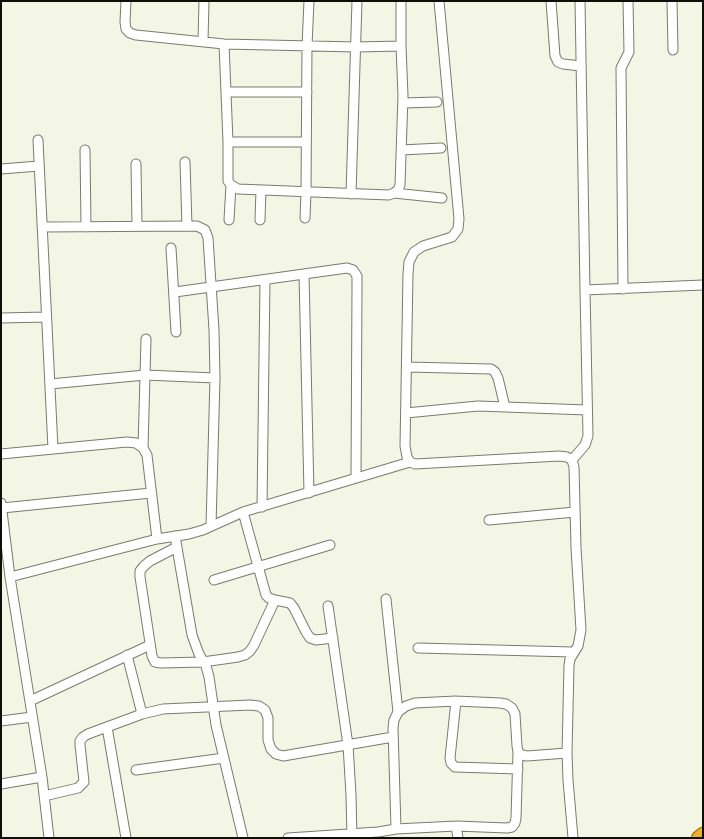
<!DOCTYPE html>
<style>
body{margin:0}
#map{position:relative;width:704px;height:839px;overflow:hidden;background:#f4f6e5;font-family:"Asap Condensed",sans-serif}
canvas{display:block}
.frame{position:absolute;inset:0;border:2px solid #0e0f09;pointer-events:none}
</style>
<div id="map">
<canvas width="704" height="839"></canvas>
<div class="frame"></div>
</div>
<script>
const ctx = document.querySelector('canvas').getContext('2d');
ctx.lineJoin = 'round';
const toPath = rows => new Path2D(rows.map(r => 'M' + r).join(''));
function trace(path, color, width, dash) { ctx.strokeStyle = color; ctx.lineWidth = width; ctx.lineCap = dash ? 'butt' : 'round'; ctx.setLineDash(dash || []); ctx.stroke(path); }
const minor = toPath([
 [126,1,125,22,126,29,130,33,136,35,224,44,356,47,401,46],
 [439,1,459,219,458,229,452,237,423,246,414,252,409,262,408,274,405,446,407,457,410,462,415,464,559,456,567,457,572,460,574,467,576,548,581,630,578,646,570,659,569,665,567,753,568,780,573,838],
 [551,1,555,56,558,62,563,64,581,66],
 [580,1,585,290],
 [672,1,673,50],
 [203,41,204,1],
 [224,44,228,142,228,181,231,185,238,189,389,195,394,193,398,190,400,185,403,96,401,46,401,1],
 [226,92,307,92],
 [403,103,437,102],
 [38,140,53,449],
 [228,142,306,142],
 [85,150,86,227],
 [401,150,441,148],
 [185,162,187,226],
 [136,164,137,226],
 [1,169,39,166],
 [394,193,442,198],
 [351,194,357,1],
 [305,218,306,192,307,46,309,1],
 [229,220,231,185],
 [260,220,261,190],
 [42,227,197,226,205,230,208,238,214,330,215,378,211,526],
 [171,248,176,332],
 [304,274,309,493],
 [623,289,621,68,629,52,628,1],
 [175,292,347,268,353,270,357,276,357,286,356,478],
 [1,318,46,317],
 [407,367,491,369,495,372,498,378,505,407],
 [50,384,145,375,215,378],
 [406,413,478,406,587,410],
 [143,448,146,339],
 [1,454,127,442,136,443,143,448,147,455,157,539],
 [572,460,585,445,588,436,585,290,703,285],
 [1,503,10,577,42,777,49,838],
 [262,507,265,280],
 [2,508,151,493],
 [243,512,266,595,269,598,275,600,290,603,294,608,306,632,310,638,316,640,333,638],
 [489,520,575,512],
 [175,536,192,635,199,654,206,666,209,677,216,725,243,838],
 [177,547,150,561,144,566,140,571,140,577,152,656,155,662,161,663,203,662,238,657,245,655,250,651,254,645,275,600],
 [10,577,157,539,189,534,203,530,243,512,410,462],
 [214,580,330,545],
 [386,599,398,712],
 [328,606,348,745,351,795,352,838],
 [418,648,573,652],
 [127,655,142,714],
 [30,701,150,645],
 [456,701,450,758,451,763,455,767,518,769],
 [1,721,32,717],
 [107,727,126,838],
 [136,770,224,758],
 [1,784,42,777],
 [44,796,78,788,84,782,80,745,80,741,83,737,88,734,142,714,163,709,250,705,259,706,265,710,268,718,268,740,271,749,276,754,283,756,393,737],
 [456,826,458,838],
 [396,829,393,728,394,720,398,712,406,706,415,703,456,701,500,703,506,704,512,708,515,714,517,746,518,752,522,755,527,756,567,753],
 [288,838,378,832,396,829,456,826,507,828,512,827,515,823,516,818,518,752]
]);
const highway = toPath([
 [698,838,703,834]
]);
trace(minor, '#797b6b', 11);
trace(highway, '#9f781d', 15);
trace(minor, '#fff', 9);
trace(highway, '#edb028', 12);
</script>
